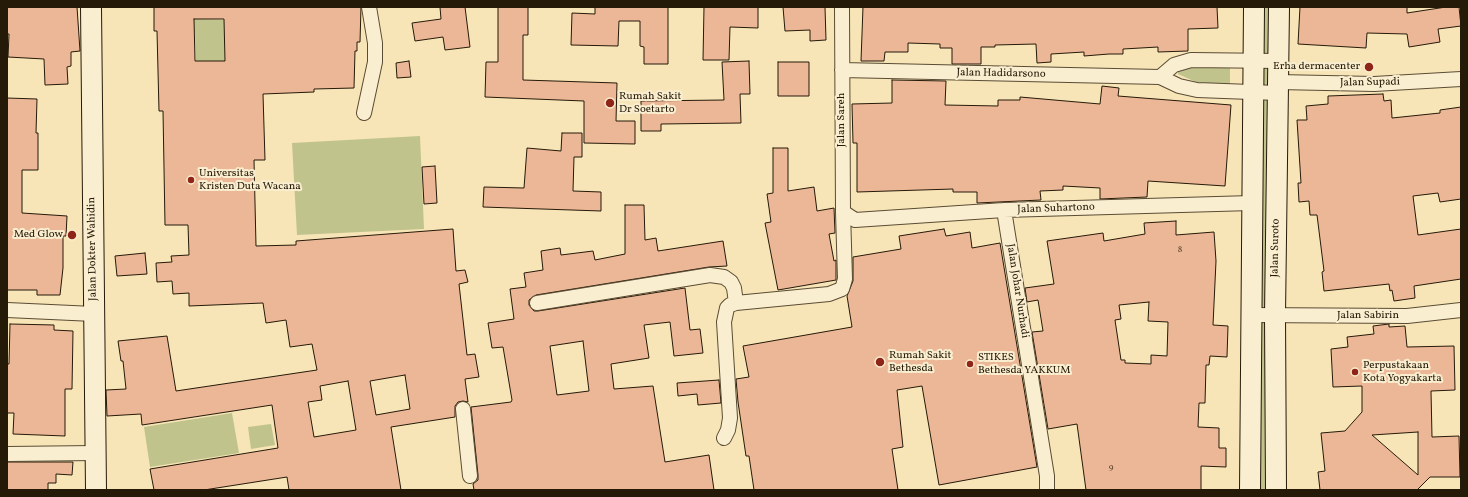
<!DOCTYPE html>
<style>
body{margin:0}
#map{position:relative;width:1468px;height:497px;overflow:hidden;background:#f7e5b7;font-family:Vollkorn,serif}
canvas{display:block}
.frame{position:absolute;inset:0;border:8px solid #251908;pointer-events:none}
</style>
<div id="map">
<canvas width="1468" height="497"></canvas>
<div class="frame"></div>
</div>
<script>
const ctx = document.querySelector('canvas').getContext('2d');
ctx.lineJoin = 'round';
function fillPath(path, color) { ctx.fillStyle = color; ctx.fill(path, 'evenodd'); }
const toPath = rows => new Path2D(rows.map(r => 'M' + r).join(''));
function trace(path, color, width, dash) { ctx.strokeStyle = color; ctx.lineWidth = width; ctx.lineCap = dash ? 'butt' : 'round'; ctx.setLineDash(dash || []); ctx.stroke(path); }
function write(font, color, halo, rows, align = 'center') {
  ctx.font = font + ' Vollkorn,serif'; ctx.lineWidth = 4; ctx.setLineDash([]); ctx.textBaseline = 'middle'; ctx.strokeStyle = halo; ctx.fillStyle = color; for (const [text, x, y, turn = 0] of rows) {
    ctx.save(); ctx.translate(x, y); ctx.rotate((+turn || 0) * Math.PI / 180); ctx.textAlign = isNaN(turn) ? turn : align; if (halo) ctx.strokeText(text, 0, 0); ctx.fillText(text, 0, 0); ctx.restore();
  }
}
const green = toPath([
 [1261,7,1273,7,1267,490,1255,490],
 [190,19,224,20,225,61,219,61,197,112,195,32,189,31],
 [1196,64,1230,64,1230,85,1196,82,1178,74,1178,72],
 [420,136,424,229,297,235,292,143],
 [232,413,239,453,150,467,144,427],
 [271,424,275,445,251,449,248,427]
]);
const building = toPath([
 [7,7,77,7,80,51,71,52,71,66,67,67,68,84,45,85,44,59,8,57,9,34,7,34,7,7],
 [154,7,361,7,360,42,357,42,357,51,355,51,354,88,314,89,314,92,263,94,265,160,254,160,256,246,296,245,296,241,453,229,456,271,465,270,468,282,459,284,467,355,475,354,479,377,465,379,468,402,463,401,458,402,455,406,455,417,391,427,401,490,289,490,287,477,204,490,154,490,150,469,278,448,272,405,142,425,141,414,107,416,106,390,126,389,123,361,121,361,118,341,167,336,176,391,317,370,312,344,290,347,286,320,266,323,263,303,189,306,189,293,173,294,172,281,157,282,156,263,172,262,171,256,189,255,188,225,165,225,163,111,159,111,157,31,154,31,154,7],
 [194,19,224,19,225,61,195,61,194,19],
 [405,375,410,409,376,415,370,381,405,375],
 [348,381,356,430,314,437,308,402,322,400,320,386,348,381],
 [440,7,465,7,470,47,445,50,443,37,415,41,412,23,441,19,440,7],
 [498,7,528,7,528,35,523,35,523,80,617,83,616,121,635,121,635,144,584,143,584,101,485,97,486,62,498,62,498,7],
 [595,7,668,7,668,64,644,64,644,47,640,46,640,21,619,21,618,46,571,45,572,13,595,14,595,7],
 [704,7,758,7,758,28,730,27,729,60,703,60,704,7],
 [783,7,825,7,826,40,810,41,810,30,785,31,783,7],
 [863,7,1217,7,1218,28,1188,29,1188,51,1158,52,1158,47,1123,49,1123,54,1109,54,1084,56,1084,52,1051,54,1051,62,1037,63,1036,44,995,45,995,47,981,47,981,64,952,64,952,48,940,48,940,44,908,43,908,52,885,52,884,61,861,61,863,7],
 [1300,7,1407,7,1407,13,1446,7,1459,7,1461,26,1438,29,1440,42,1409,47,1407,34,1367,33,1366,48,1298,44,1300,7],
 [409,61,411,77,397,78,396,63,409,61],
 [749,61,750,94,740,94,741,123,661,124,661,131,641,131,641,101,724,100,722,62,749,61],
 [778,62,809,62,809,96,778,96,778,62],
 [892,80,946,81,945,105,998,106,998,100,1020,100,1020,97,1100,104,1102,86,1119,88,1118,96,1231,105,1225,186,1148,181,1147,197,1100,199,1100,188,1063,186,1063,190,1040,191,1041,200,977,203,977,192,953,192,953,189,857,192,857,143,853,143,852,104,892,103,892,80],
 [1383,94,1384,101,1391,100,1392,118,1440,113,1440,110,1461,107,1461,199,1440,202,1438,193,1413,196,1418,235,1461,229,1461,279,1414,286,1415,298,1394,301,1392,290,1390,291,1389,284,1324,291,1322,272,1324,271,1317,215,1310,215,1309,201,1299,202,1298,183,1301,183,1297,120,1307,120,1306,106,1328,104,1328,96,1383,94],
 [7,98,37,99,36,133,38,133,38,170,22,170,22,213,67,216,66,236,63,236,63,268,60,295,37,295,37,290,7,290,7,98],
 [562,133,582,133,582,157,574,157,573,191,601,192,601,211,483,207,484,187,524,188,527,148,561,151,562,133],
 [773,148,788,148,788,191,814,187,817,211,834,208,835,233,829,234,834,261,836,260,836,280,778,290,765,223,771,222,767,194,773,193,773,148],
 [435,166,437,203,424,204,422,167,435,166],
 [625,205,644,205,645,240,656,238,658,251,723,241,727,266,709,267,536,295,529,300,529,305,534,311,538,311,685,288,690,330,700,329,703,353,674,356,670,322,644,325,649,358,611,364,614,389,653,386,665,462,709,455,714,490,474,490,473,484,478,480,478,475,471,407,511,402,512,400,503,347,492,348,488,323,514,319,510,289,526,287,524,273,543,270,541,251,560,248,561,255,593,251,595,260,625,254,625,205],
 [583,341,589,391,557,395,550,346,583,341],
 [1176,221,1176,235,1214,232,1216,261,1213,325,1228,326,1227,357,1210,356,1209,365,1206,365,1205,403,1199,403,1198,427,1219,428,1219,448,1226,448,1226,467,1201,466,1201,490,1086,490,1077,424,1048,429,1032,332,1043,331,1038,300,1027,302,1025,288,1054,284,1047,241,1103,233,1104,241,1145,234,1144,223,1176,221],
 [1149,302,1148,321,1168,322,1167,356,1151,355,1151,364,1125,363,1125,360,1121,360,1115,320,1121,319,1119,305,1149,302],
 [944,229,946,236,970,232,972,248,1000,243,1037,467,939,485,922,386,897,390,903,447,892,449,898,490,754,490,749,456,746,456,738,402,736,379,749,377,743,346,852,327,847,296,853,281,853,257,901,249,899,236,944,229],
 [145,253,147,274,117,276,115,256,145,253],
 [10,324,54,325,54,330,73,331,72,389,65,389,65,436,13,434,14,413,7,413,7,364,9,364,10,324],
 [1389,324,1389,327,1405,326,1407,347,1454,346,1455,390,1431,391,1432,437,1459,436,1460,477,1430,477,1417,490,1320,490,1318,472,1325,471,1321,433,1345,431,1362,412,1362,386,1333,387,1331,349,1348,347,1347,337,1374,334,1373,326,1389,324],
 [1418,432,1418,475,1372,435,1418,432],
 [719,380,721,403,698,405,697,394,678,396,677,383,719,380],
 [7,462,73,462,72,475,56,474,56,483,48,483,48,490,7,490,7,462]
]);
const street = toPath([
 [842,7,843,212,855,220,1004,210,1252,203],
 [842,70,1160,77,1179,86,1197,90,1278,93],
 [1160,77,1174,65,1191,60,1278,61],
 [1278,82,1374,84,1461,79],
 [364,113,375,62,375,43,369,7],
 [1004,210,1047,476,1047,490],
 [537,303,710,275,724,277,731,282,734,288,736,303],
 [7,310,94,314],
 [1251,315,1407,316,1461,310],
 [463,409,470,476],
 [724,438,728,430,730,418,724,322,727,308,730,305,736,303,829,294,842,289,845,279,843,212],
 [7,454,95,453]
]);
const secondary = toPath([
 [91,7,96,490],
 [1250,490,1254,7],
 [1276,490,1275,315,1279,7]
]);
const markers = [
 [1369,67,5,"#8f2418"],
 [610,103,5,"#8f2418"],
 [191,180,4,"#8f2418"],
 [72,235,5,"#8f2418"],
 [880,362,5,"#8f2418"],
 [970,364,4,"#8f2418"],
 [1355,372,4,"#8f2418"]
];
const numberNames = [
 ["8",1180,250],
 ["9",1111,468]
];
const poiNames = [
 ["Erha dermacenter",1360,67,"right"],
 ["Rumah Sakit",619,97],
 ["Dr Soetarto",619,110],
 ["Universitas",199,174],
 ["Kristen Duta Wacana",199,187],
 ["Med Glow",63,235,"right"],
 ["Rumah Sakit",889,356],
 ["Bethesda",889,369],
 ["STIKES",978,358],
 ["Bethesda YAKKUM",978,371],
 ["Perpustakaan",1363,366],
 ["Kota Yogyakarta",1363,379]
];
const streetNames = [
 ["Jalan Hadidarsono",1001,74,1],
 ["Jalan Supadi",1370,83,-1],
 ["Jalan Sareh",842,120,-90],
 ["Jalan Suhartono",1056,209,-2],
 ["Jalan Suroto",1276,248,-89],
 ["Jalan Dokter Wahidin",93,249,-91],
 ["Jalan Johar Nurhadi",1017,291,81],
 ["Jalan Sabirin",1368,316]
];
fillPath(green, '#c0c38c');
fillPath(building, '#ecb797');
trace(building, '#251908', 1);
trace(street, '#5a4c34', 16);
trace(secondary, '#251908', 22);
trace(street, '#faeed0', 14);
trace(secondary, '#faeed0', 20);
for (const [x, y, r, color] of markers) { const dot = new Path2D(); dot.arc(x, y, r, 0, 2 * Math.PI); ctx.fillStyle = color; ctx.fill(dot); trace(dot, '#faeed0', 1.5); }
write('9px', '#57402c', null, numberNames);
write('11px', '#251908', '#faeed0', poiNames, 'left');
write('11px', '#251908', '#faeed0', streetNames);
</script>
